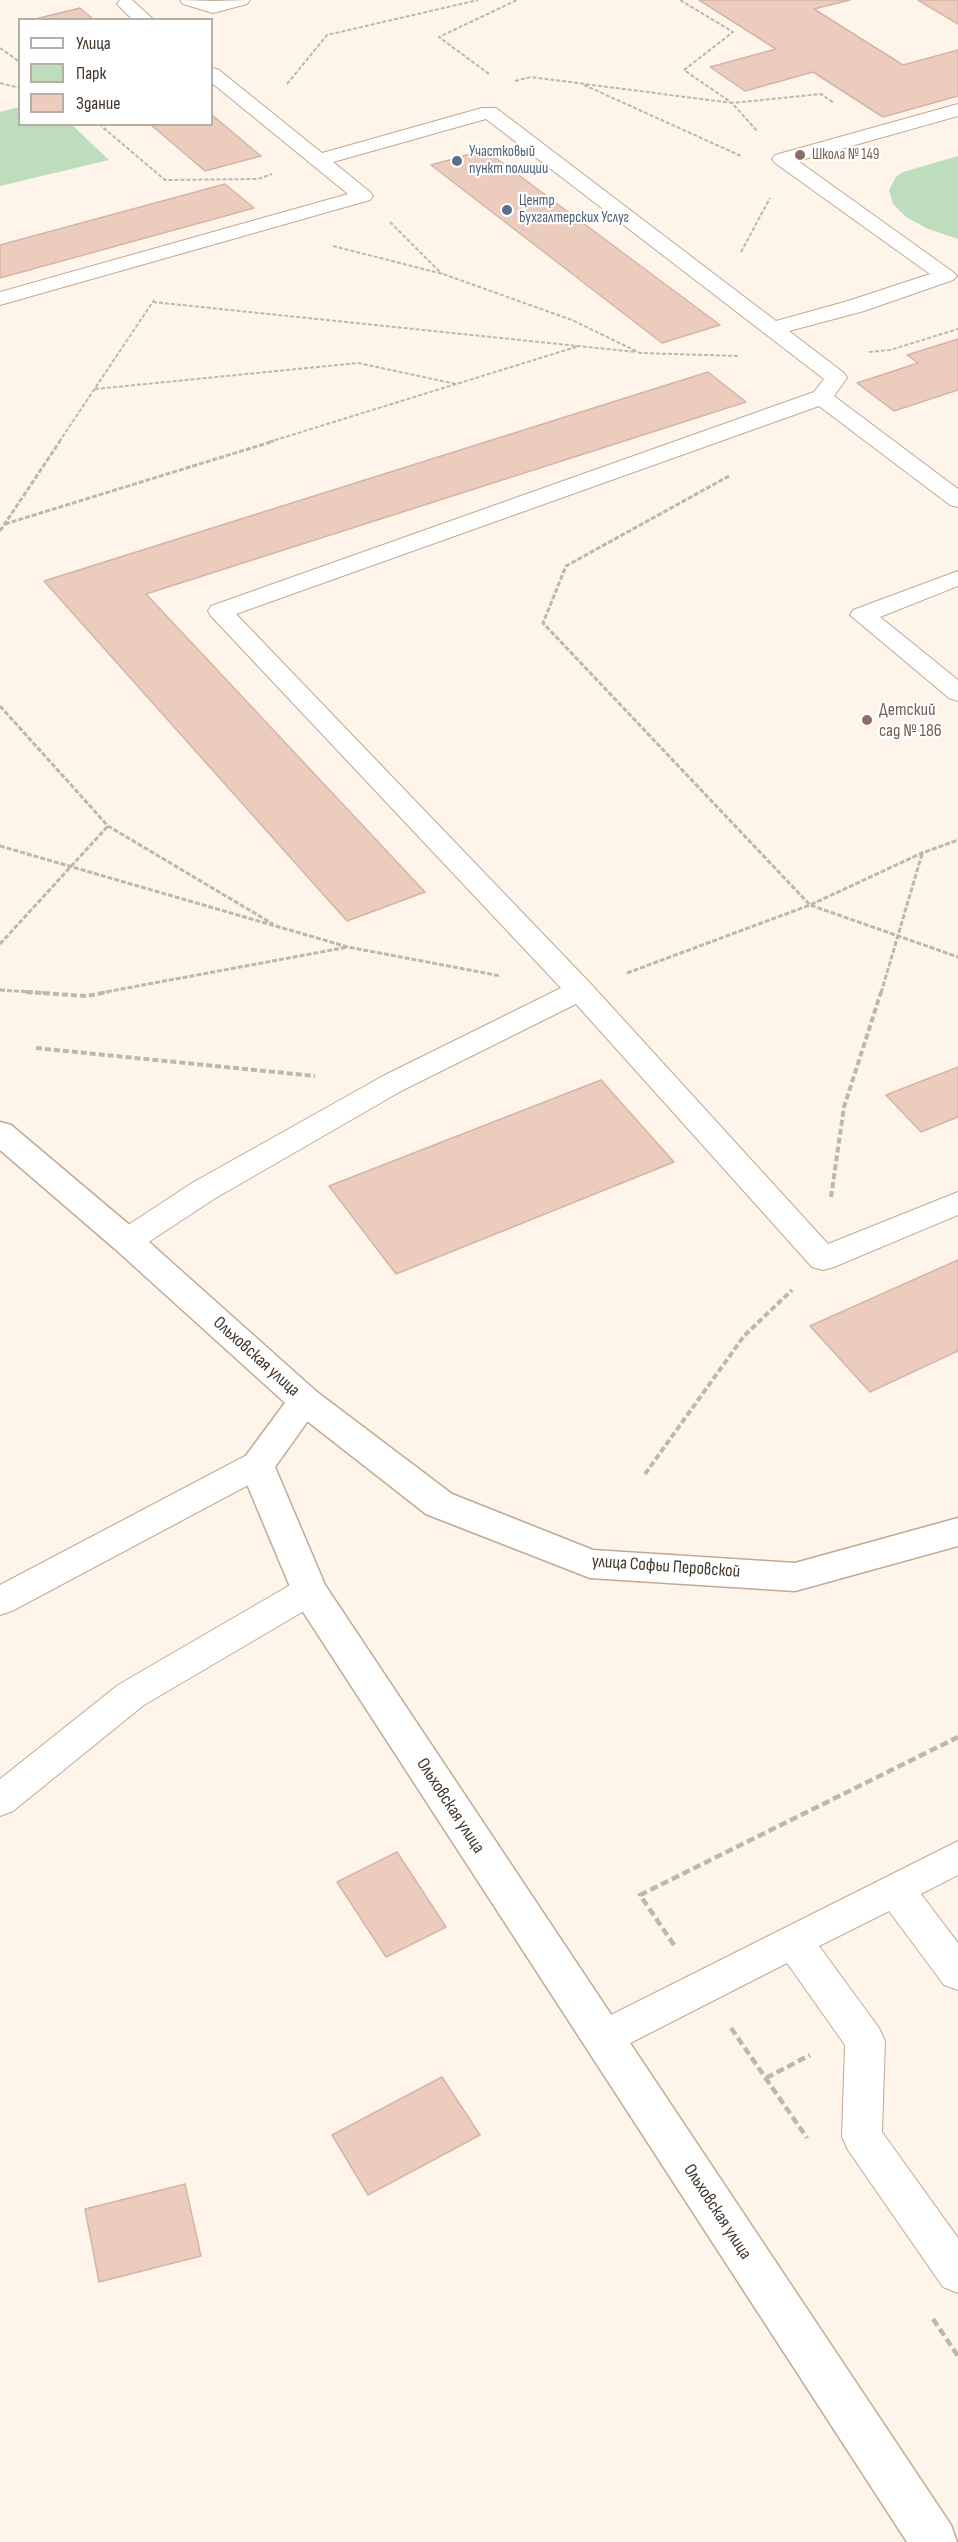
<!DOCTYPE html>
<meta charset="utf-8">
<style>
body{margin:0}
#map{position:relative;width:958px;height:2542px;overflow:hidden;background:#fef4ea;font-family:"Sofia Sans Condensed",sans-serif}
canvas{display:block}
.legend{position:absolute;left:18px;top:18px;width:195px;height:108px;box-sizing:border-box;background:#fff;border:2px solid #b3afab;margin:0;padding:8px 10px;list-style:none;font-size:18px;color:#40362c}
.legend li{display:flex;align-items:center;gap:12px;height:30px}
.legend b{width:30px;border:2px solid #b3afab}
</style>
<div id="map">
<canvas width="958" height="2542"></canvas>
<ul class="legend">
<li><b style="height:8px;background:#fff"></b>Улица</li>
<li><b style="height:16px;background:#bdddbc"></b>Парк</li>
<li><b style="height:16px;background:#ecccbc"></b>Здание</li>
</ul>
</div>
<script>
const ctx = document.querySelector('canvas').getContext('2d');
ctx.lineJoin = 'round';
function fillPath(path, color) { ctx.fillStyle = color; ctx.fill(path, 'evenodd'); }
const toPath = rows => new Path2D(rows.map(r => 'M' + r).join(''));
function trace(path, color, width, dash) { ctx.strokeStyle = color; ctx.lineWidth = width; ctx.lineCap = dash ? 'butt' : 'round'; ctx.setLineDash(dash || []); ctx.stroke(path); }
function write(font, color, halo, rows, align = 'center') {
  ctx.font = font + ' "Sofia Sans Condensed",sans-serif'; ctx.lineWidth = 4.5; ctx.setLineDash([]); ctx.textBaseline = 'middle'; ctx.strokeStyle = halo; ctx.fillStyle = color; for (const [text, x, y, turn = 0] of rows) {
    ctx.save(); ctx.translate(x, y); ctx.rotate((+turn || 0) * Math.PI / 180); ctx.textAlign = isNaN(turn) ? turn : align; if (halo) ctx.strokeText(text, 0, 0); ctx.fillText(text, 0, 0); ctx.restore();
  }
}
const green = toPath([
 [19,107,20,124,72,125,109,160,0,186,0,112],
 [958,156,958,239,928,229,906,217,893,204,889,190,896,177,903,172]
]);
const building = toPath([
 [699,0,850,0,814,9,903,65,958,50,958,96,883,117,813,72,745,91,710,67,776,49,699,0],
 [918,0,958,0,958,24,918,0],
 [80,8,94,20,31,20,80,8],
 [212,115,261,156,205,171,150,124,212,124,212,115],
 [485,150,720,325,662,343,431,165,485,150],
 [225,184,254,208,0,278,0,245,225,184],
 [958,339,958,390,894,411,857,383,918,363,907,355,958,339],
 [708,372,746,402,146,594,425,892,347,921,44,581,708,372],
 [958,1067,958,1117,921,1132,886,1095,958,1067],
 [601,1080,674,1162,396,1274,329,1186,601,1080],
 [958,1260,958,1351,870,1392,810,1326,958,1260],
 [397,1852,446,1927,386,1957,337,1882,397,1852],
 [442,2077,480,2135,368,2195,332,2135,442,2077],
 [185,2184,201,2256,99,2282,85,2209,185,2184]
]);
const pathFar3 = toPath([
 [680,0,733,32,684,70,732,103,821,94,834,103],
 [0,48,20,62],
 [489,74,439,37,517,0],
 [515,81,531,77,732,103,757,131],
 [0,83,20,88],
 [287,84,327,35,478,0],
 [584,85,741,156],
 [99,124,165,180,258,179,272,174],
 [390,222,442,274],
 [333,246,443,274,572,320,640,353,739,356],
 [741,252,770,198],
 [153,302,636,352],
 [869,352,890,350,958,329],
 [95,389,358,363,456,384],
 [59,442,154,300],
 [269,442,579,346]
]);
const pathFar2 = toPath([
 [729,476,566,566,543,623,810,905,922,853,958,840],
 [5,524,274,441],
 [0,531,60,441],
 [0,706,108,826,273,924],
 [0,846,348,947,501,976],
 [0,944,108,826],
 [627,973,810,905,958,957],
 [0,990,48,993],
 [100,993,348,947],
 [881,993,922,854]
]);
const pathFar1 = toPath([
 [26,992,86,996,108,992],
 [36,1048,315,1076],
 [831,1197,844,1107,881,992],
 [645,1474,744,1336,792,1290]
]);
const path = toPath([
 [674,1945,640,1895,958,1737],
 [731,2028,807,2138],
 [766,2078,810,2055],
 [933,2319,958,2356]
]);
const service = toPath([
 [120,0,132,0,154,20,133,20,117,4,120,0],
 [180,0,214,1,250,0,247,4,213,13,183,4,180,0],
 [212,68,219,70,322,153,482,108,496,108,776,321,848,301,930,274,775,163,772,159,775,155,958,104,958,116,798,161,953,272,957,276,953,280,864,311,789,331,844,373,847,378,834,396,958,489,958,507,950,505,819,406,236,614,590,983,828,1244,958,1192,958,1215,834,1267,823,1270,812,1267,576,1004,403,1090,214,1199,138,1249,127,1252,116,1249,111,1241,116,1233,192,1183,383,1076,561,988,211,616,208,611,211,606,814,392,824,379,486,119,333,162,370,192,373,196,370,200,0,305,0,292,348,194,212,83,212,68],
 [958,571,958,586,880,617,958,680,958,701,949,698,850,615,853,610,958,571],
 [257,1452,269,1456,274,1465,269,1474,12,1611,0,1615,0,1585,245,1456,257,1452],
 [309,1577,321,1581,326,1591,321,1601,144,1705,13,1811,0,1816,0,1779,118,1685,297,1581,309,1577],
 [958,1841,958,1875,921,1894,958,1943,958,1990,944,1985,889,1911,819,1946,879,2028,885,2041,882,2132,958,2238,958,2293,943,2287,848,2150,842,2137,845,2045,787,1963,603,2057,589,2052,583,2039,589,2026,958,1841]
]);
const minor = toPath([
 [305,1388,317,1392,322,1401,275,1467,325,1585,951,2525,957,2542,907,2542,296,1601,239,1465,293,1392,305,1388]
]);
const tertiary = toPath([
 [0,1122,11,1125,139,1233,317,1392,452,1494,593,1550,795,1563,958,1518,958,1546,795,1591,590,1578,426,1514,293,1410,115,1249,0,1150,0,1122]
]);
const markers = [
 [800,155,6,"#8d6e63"],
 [457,161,6,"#5c6f8a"],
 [507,210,6,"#5c6f8a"],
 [867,720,6,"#8d6e63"]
];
const farServicenames = [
 ["Участковый",469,152],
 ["пункт полиции",469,169],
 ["Центр",519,201],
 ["Бухгалтерских Услуг",519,218]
];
const farEducationnames = [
 ["Школа № 149",812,155]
];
const educationNames = [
 ["Детский",879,710],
 ["сад № 186",879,731]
];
const streetNames = [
 ["Ольховская улица",256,1357,42],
 ["улица Софьи Перовской",666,1567,4],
 ["Ольховская улица",450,1806,57],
 ["Ольховская улица",717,2212,57]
];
fillPath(green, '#bdddbc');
fillPath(building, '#ecccbc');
trace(building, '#d4b5a6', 1.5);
trace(service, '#c2a993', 2);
trace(minor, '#c2a993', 3);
trace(tertiary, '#c2a993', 3);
trace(pathFar3, '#c0b6ac', 2, [4, 2]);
trace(pathFar2, '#c0b6ac', 3, [5, 2]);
trace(pathFar1, '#c0b6ac', 4, [6, 3]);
trace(path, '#c0b6ac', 4.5, [8, 4]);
fillPath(service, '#fff');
fillPath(minor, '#fff');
fillPath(tertiary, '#fff');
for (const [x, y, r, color] of markers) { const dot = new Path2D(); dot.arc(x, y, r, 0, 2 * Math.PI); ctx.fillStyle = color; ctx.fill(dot); trace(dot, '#fff', 2); }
write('15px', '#4e5e75', '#fff', farServicenames, 'left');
write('15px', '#785e54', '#fff', farEducationnames, 'left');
write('18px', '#785e54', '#fff', educationNames, 'left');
write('18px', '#40362c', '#fff', streetNames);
</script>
